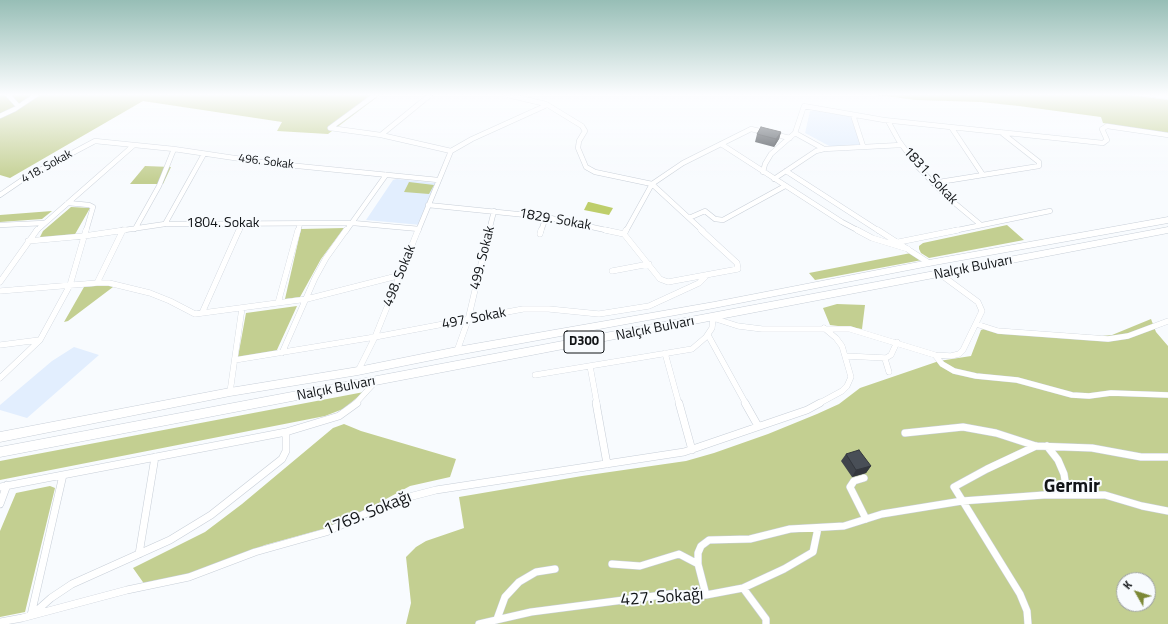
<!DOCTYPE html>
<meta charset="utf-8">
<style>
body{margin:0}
#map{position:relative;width:1168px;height:624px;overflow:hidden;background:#f8fbfe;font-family:"Titillium Web",sans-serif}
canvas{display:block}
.north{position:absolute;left:1116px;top:572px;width:40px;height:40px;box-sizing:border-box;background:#f8fbfe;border:1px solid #9c9fa2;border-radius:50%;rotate:309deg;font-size:11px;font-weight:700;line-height:16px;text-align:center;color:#111417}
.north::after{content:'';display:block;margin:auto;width:14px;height:18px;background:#7c8836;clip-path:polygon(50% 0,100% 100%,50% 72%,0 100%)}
</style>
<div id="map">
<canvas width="1168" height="624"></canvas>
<div class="north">K</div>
</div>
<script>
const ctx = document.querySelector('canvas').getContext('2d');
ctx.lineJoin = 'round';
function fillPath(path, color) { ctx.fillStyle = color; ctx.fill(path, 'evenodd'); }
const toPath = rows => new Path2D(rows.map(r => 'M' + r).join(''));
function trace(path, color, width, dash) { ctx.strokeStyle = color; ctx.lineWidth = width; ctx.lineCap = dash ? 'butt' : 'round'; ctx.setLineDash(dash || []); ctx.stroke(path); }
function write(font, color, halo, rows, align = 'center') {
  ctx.font = font + ' "Titillium Web",sans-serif'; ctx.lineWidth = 4; ctx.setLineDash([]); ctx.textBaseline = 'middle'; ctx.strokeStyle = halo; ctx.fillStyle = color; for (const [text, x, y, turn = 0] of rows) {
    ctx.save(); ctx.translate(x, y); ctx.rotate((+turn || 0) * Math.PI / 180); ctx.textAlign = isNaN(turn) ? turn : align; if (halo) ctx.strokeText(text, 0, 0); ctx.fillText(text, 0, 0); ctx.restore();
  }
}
const built = toPath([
 [814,110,853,117,862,146,831,147,805,133,810,111],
 [397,179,435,183,436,185,421,225,366,220,393,180],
 [74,347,99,355,27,418,0,410,0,405,52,361]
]);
const green = toPath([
 [0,95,380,95,328,134,277,131,282,122,143,101,10,178,0,175],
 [876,95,1131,95,1168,100,1168,134,1103,123,1101,117,1019,106,981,102,916,100],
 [145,166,171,167,163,184,130,184],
 [409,182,434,185,429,194,404,192],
 [71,207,90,208,74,236,39,239,43,231],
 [52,211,42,219,0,222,0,215],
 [1007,225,1024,240,929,258,921,253,919,249,919,246,923,243],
 [344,228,321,259,300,297,285,299,301,229],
 [911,253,922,260,815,280,809,273],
 [117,284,68,321,64,322,84,287],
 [837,304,865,305,862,329,830,325,823,308],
 [297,306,276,352,238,357,246,313],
 [1151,319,1156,332,1168,346,1168,624,406,624,411,603,406,557,416,547,426,541,464,528,459,497,582,476,686,461,714,453,768,434,817,414,839,404,860,388,939,361,971,356,981,330,990,327,998,329,1102,336,1112,335],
 [1124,580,1148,580,1148,604,1124,604],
 [364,392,343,409,325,416,0,480,0,461],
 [344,424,361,431,456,459,450,477,410,486,338,525,265,545,193,574,145,585,133,568,205,532,242,504,333,428],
 [50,486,55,488,25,612,0,617,0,531,16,493]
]);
const water = toPath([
 [588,202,589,202,613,208,609,215,584,210]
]);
const minorFar2 = toPath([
 [8,95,18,106],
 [507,95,546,104,582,126,585,131,579,141,578,148,586,167,595,172,652,184,703,231],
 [1153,95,1168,97],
 [853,115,863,146],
 [0,116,15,109,36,95],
 [888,121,899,141,918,167,945,195,981,225],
 [951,127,983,175],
 [330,128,381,135,430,95],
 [330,128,375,95],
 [795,133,824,149],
 [381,135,451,151],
 [721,144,842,222,859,231],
 [786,171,879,231],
 [763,172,765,164,771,154,795,133,804,106,884,120,1103,143,1107,140,1102,129,1107,126,1168,135],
 [774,179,816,151,824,149,901,145],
 [933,183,1039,166,1039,162,1002,133],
 [0,195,25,178,95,141,174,149,268,163,438,180],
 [68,203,89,205,93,207,86,231],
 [428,205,546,217,610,231],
 [689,218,705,211,715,219,723,220,785,186],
 [165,224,204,154],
 [0,225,44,223],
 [135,229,159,186,174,149],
 [36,231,134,145],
 [118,231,165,224,353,223,419,229],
 [239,231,242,224],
 [298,231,300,224],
 [346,231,386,175],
 [418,231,451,151,472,139,547,105],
 [489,231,494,211],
 [541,231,546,217],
 [626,231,652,184,683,163,751,129,790,138],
 [953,231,1050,211]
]);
const minorFar1 = toPath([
 [605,230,624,234,660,279,668,282,738,269,737,263,701,230],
 [857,230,872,238,908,249],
 [878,230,929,263],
 [540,234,541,230],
 [624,234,626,230],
 [28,241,84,236,125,230],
 [899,242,958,230],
 [612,271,649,264],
 [0,282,37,230],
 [97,283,109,283,150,293,170,301,195,314,307,299,401,275],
 [0,291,97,283,123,230],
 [278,303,298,230],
 [202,313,239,230],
 [976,324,998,331,1108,339,1128,336,1168,321],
 [708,335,746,404],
 [0,345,39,340],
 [457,351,468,320,489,230],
 [282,353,315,278,326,258,346,230],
 [665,353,679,404],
 [935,355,951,356,959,354,963,350,982,311,978,302,940,274],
 [845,356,886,358,891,355,897,342],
 [885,359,889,372],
 [235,360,375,337,523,309,549,309,599,314,649,306,699,283,706,276],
 [590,366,597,404],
 [358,371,375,337,418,230],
 [535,375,692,349,706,337,712,328,713,318,738,326,762,329,850,329,935,355,942,364,954,371,976,376,1017,380,1072,395,1089,396,1111,393,1168,395],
 [0,378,40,340,70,285,86,230],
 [230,392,242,308],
 [355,404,376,381],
 [818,404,842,391,847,386,851,377,842,346,836,338,824,328]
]);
const minor = toPath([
 [596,403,607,464],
 [679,403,692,450],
 [745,403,758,426],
 [905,433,963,427,996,433,1036,446,1092,448,1141,457,1168,457],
 [1047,446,1058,460,1064,474,1066,487,1065,494],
 [864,478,854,481,850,487,866,519],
 [0,487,286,432,339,416,357,403],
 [0,504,7,485],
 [139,554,155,457],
 [612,564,640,566,679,554,698,564],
 [743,588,766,619,766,624],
 [706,595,698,564,698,553,701,546,709,540,750,539,790,529,844,526,882,514,962,501,1044,495,1105,495,1142,506,1168,511],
 [33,614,51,598,72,584,170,540,211,515,282,459,286,451,286,432],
 [31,615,63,475],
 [497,619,505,597,519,582,536,572,555,569],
 [0,622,22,618,127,590,189,577,255,552,326,532,384,505,405,498,436,490,684,452,807,410,820,403],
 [479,624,531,612,670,594,706,595,743,588,784,569,813,552,818,528],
 [1028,624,1027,611,1020,594,954,487,987,469,1036,446]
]);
const trunk = toPath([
 [1168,217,1168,223,929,266,714,308,457,355,358,375,230,396,0,442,0,432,230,388,358,367,457,347,714,302,929,260,1168,217],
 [1168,227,1168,233,0,457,0,447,1168,227]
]);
const wall = toPath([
 [781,132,779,139,774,147,755,142,757,134],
 [846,454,871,466,866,473,852,477,841,461]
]);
const shadedWall = toPath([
 [781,132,779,139,774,147,776,139],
 [871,466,866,473,852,477,856,470]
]);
const building = toPath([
 [761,127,781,132,776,139,757,134,761,127],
 [859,450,871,466,856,470,846,454,859,450]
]);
const farStreetnames = [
 ["496. Sokak",266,162,7],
 ["418. Sokak",47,167,-29]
];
const shields = [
 [584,342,40]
];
const shieldNames = [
 ["D300",584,342]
];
const streetNames = [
 ["1831. Sokak",930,176,47],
 ["1829. Sokak",555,220,10],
 ["1804. Sokak",223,224],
 ["499. Sokak",483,258,-76],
 ["Nalçık Bulvarı",973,268,-11],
 ["498. Sokak",400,276,-68],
 ["497. Sokak",474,319,-11],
 ["Nalçık Bulvarı",655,329,-11],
 ["Nalçık Bulvarı",336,389,-11]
];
const nearStreetnames = [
 ["1769. Sokağı",368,514,-22],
 ["427. Sokağı",662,598,-4]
];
const nearQuarternames = [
 ["Germir",1072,487]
];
fillPath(built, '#e2eefe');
fillPath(green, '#c3cf91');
fillPath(water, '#bece6b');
trace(minorFar2, '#c8cfd8', 5.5);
trace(minorFar1, '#c8cfd8', 6);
trace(minor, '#c8cfd8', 8);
trace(trunk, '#c8cfd8', 1);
trace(minorFar2, '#fff', 4.5);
trace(minorFar1, '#fff', 5.5);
trace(minor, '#fff', 7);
fillPath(trunk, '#fff');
fillPath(wall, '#3f444b');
fillPath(shadedWall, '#33373d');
fillPath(building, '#494f57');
trace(building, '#33373d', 1);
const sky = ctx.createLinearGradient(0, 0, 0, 182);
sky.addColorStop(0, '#97beb6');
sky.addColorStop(0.52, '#fcfdff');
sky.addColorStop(1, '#fcfdff00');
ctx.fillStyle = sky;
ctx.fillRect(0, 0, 1168, 182);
write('12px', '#111417', '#f8fbfe', farStreetnames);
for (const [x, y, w] of shields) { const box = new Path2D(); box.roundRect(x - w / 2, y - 11, w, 22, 3); ctx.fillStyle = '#f8fbfe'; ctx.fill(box); trace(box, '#111417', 1); }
write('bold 13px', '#111417', null, shieldNames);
write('14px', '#111417', '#f8fbfe', streetNames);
write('17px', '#111417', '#f8fbfe', nearStreetnames);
write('bold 19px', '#111417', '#f8fbfe', nearQuarternames);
</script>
